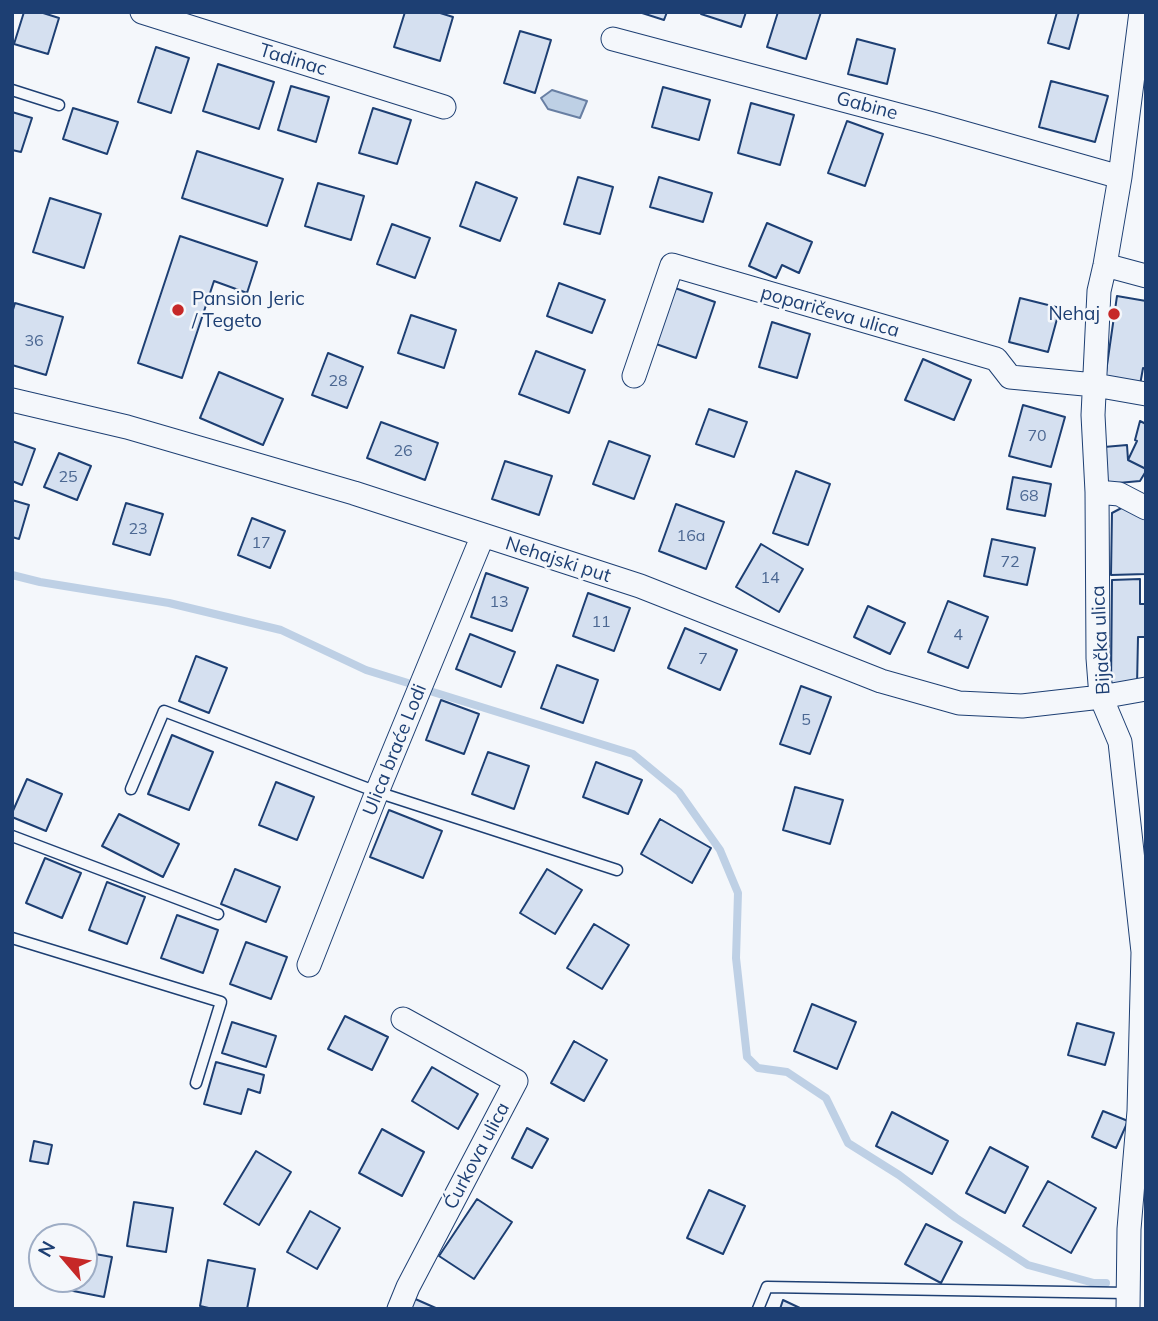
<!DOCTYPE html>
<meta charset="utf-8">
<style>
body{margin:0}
#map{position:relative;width:1158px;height:1321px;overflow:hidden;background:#f4f7fb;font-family:Mulish,sans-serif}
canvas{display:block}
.frame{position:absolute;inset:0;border:14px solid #1d3f73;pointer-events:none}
.north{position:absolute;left:28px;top:1223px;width:70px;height:70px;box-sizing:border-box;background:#f4f7fb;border:2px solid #9eadc5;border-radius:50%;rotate:299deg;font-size:19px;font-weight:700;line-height:28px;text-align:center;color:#1d3f73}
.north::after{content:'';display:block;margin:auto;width:24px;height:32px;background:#c62828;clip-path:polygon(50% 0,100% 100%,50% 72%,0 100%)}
</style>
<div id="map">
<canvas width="1158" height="1321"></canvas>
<div class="frame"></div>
<div class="north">N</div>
</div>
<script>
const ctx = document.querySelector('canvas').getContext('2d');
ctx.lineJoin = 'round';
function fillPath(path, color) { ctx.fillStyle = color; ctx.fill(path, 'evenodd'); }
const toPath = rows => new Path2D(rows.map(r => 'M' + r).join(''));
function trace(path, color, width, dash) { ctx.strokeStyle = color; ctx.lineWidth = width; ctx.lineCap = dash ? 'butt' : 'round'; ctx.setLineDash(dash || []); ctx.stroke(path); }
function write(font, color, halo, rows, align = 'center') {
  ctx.font = font + ' Mulish,sans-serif'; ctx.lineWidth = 5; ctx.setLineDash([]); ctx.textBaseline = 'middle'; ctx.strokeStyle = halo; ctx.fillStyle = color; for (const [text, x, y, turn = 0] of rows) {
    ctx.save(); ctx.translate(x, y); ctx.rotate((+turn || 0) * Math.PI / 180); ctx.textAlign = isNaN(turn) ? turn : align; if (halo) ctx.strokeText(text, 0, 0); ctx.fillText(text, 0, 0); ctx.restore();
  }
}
const water = toPath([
 [552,90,587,101,580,118,548,109,541,98,552,90]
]);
const stream = toPath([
 [12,575,40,582,169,603,281,630,366,670,408,683],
 [433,692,633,754,679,792,720,850,738,893,736,958,747,1057,758,1068,787,1072,826,1098,848,1143,899,1175,956,1218,1028,1265,1094,1283,1106,1283]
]);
const building = toPath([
 [24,12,40,12,59,18,48,54,14,44,24,12],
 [405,12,437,12,453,17,440,61,394,47,405,12],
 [639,12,667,12,664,20,639,12],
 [701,12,746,12,741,27,701,14,701,12],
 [778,12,821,12,806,59,767,47,778,12],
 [1057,12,1079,12,1069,49,1048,43,1057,12],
 [520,31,551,40,535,93,504,83,520,31],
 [857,39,895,49,887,84,848,74,857,39],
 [156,47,189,58,171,113,138,102,156,47],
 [218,64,274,82,259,129,203,111,218,64],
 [1051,81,1108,96,1095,142,1039,127,1051,81],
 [291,86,329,97,316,142,278,130,291,86],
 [663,87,710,100,699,140,652,127,663,87],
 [751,103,794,115,780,165,738,153,751,103],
 [73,108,118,122,107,154,63,139,73,108],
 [373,108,411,120,397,164,359,153,373,108],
 [12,112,32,118,21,152,12,150,12,112],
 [847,121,883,134,865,186,828,173,847,121],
 [197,151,283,179,267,226,182,198,197,151],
 [578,177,613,187,600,234,564,224,578,177],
 [659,177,712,193,703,222,650,207,659,177],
 [476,182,517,198,500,241,460,226,476,182],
 [318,183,364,196,351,240,305,226,318,183],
 [50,198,101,214,84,268,33,252,50,198],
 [767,223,812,242,799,273,782,265,776,278,749,266,767,223],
 [392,224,430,238,415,278,377,264,392,224],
 [180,236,257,262,247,293,214,281,182,378,138,363,180,236],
 [559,283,605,300,592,333,547,316,559,283],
 [675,288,715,302,696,358,656,344,675,288],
 [1117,296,1146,301,1146,369,1143,368,1140,385,1105,379,1117,296],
 [1020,298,1060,308,1048,352,1009,342,1020,298],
 [15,303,63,317,46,375,12,365,12,313,15,303],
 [411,315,456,330,444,368,398,353,411,315],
 [772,322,810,334,797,378,759,367,772,322],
 [536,351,585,370,569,413,519,394,536,351],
 [328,353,363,367,347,408,312,395,328,353],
 [923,359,971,380,954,420,905,400,923,359],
 [219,372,283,399,263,445,200,418,219,372],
 [1023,405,1065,417,1051,467,1009,456,1023,405],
 [709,409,747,422,734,457,696,444,709,409],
 [1140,421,1146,424,1146,469,1128,460,1137,441,1135,440,1140,421],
 [381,422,438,443,425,480,367,458,381,422],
 [12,441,35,449,22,485,12,481,12,441],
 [609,441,650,456,634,499,593,484,609,441],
 [1127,445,1128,460,1146,469,1146,471,1140,481,1107,484,1104,447,1127,445],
 [59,453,91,466,77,500,44,487,59,453],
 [505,461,552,476,539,515,492,499,505,461],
 [796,471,830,484,808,545,773,533,796,471],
 [1013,477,1051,484,1045,516,1007,509,1013,477],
 [12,500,29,505,19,539,12,537,12,500],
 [126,503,163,514,150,555,113,544,126,503],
 [676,504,724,522,706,569,659,551,676,504],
 [1129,504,1146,513,1146,574,1111,575,1112,513,1129,504],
 [252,518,285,531,270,568,238,555,252,518],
 [992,539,1035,548,1027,585,984,576,992,539],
 [761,544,803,569,779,612,736,587,761,544],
 [486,573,528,588,512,631,471,617,486,573],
 [1140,579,1140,604,1146,604,1146,635,1145,637,1138,637,1137,686,1111,686,1112,580,1140,579],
 [588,593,630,608,614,651,573,636,588,593],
 [948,601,988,617,968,668,928,652,948,601],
 [868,606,905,623,890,654,854,637,868,606],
 [685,628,737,650,720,690,668,668,685,628],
 [470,634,515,652,501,687,456,669,470,634],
 [196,656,227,668,209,713,179,701,196,656],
 [557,665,598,680,583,723,541,708,557,665],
 [801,686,831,697,810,754,780,744,801,686],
 [441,700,479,714,464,754,426,740,441,700],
 [172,735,213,752,189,810,148,794,172,735],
 [488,752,529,766,514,809,472,794,488,752],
 [596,762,642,780,628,814,583,797,596,762],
 [27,779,62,794,46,831,12,817,12,813,27,779],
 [276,782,314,797,297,840,259,825,276,782],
 [795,787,843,800,830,844,783,830,795,787],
 [389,810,442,831,423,878,370,857,389,810],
 [119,814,179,844,163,877,102,846,119,814],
 [660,819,711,848,692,883,641,854,660,819],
 [45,858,81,873,62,918,26,903,45,858],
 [235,869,280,887,266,922,221,904,235,869],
 [547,869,582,890,555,934,520,913,547,869],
 [107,882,145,897,127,944,89,930,107,882],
 [177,915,218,930,203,973,161,958,177,915],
 [594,924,629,945,602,989,567,968,594,924],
 [246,942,287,957,271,999,230,984,246,942],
 [812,1004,856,1022,837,1069,794,1051,812,1004],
 [345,1016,388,1037,372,1070,328,1049,345,1016],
 [232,1022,276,1036,266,1067,222,1053,232,1022],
 [1077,1023,1114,1033,1105,1065,1068,1055,1077,1023],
 [574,1041,607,1060,584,1101,551,1083,574,1041],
 [216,1062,264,1075,260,1093,248,1089,241,1114,204,1104,216,1062],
 [432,1067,478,1094,458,1129,412,1101,432,1067],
 [1103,1111,1128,1121,1116,1148,1092,1137,1103,1111],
 [892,1112,948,1141,932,1174,876,1146,892,1112],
 [527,1128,548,1139,532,1168,512,1158,527,1128],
 [382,1129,424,1152,402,1196,359,1173,382,1129],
 [34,1141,52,1145,48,1164,30,1161,34,1141],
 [990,1147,1028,1167,1005,1213,966,1193,990,1147],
 [256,1151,291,1172,259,1225,224,1204,256,1151],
 [1048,1181,1096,1208,1071,1253,1023,1226,1048,1181],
 [709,1190,745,1206,723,1254,687,1238,709,1190],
 [477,1199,512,1222,474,1279,439,1256,477,1199],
 [134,1202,173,1208,166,1252,127,1246,134,1202],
 [310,1211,340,1228,317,1269,287,1252,310,1211],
 [926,1224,962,1242,941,1283,905,1264,926,1224],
 [84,1252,112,1257,104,1297,63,1289,65,1279,84,1279,84,1252],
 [208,1260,255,1269,247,1309,213,1309,200,1306,208,1260],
 [413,1298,438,1309,408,1309,413,1298],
 [783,1300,802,1309,780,1309,783,1300]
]);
const lane = toPath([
 [12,90,59,105],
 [131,789,164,711,377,792,617,870],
 [12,836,218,914],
 [12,938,221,1002,196,1083],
 [758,1309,767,1287,1127,1293]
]);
const street = toPath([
 [142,12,444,107],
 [613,39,933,124,1120,177],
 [1105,265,1146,276],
 [634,376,672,265,996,359,1010,377,1095,385,1146,394],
 [12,400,127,427,354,493,640,586,881,681,959,703,1022,706,1101,697,1146,689],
 [1097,492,1119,494,1146,508],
 [309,965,377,792,483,535],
 [399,1309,408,1287,516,1081,403,1019],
 [1128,1309,1129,1229,1139,1111,1143,952,1120,742,1101,697,1098,658,1097,492,1093,415,1099,291,1105,265,1120,177,1141,12]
]);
const markers = [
 [178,310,7,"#c62828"],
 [1114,314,7,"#c62828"]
];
const numberNames = [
 ["36",34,341],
 ["28",338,381],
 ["70",1037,436],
 ["26",403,451],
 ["25",68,477],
 ["68",1029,496],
 ["23",138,529],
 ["16a",691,536],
 ["17",261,543],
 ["72",1010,562],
 ["14",770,578],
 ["13",499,602],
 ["11",601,622],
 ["4",958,635],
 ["7",703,659],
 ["5",806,720]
];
const streetNames = [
 ["Tadinac",293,60,17],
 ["Gabine",867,106,15],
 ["poparičeva ulica",830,312,16],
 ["Nehajski put",558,560,18],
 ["Bijačka ulica",1101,640,-93],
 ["Ulica braće Lodi",395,750,-68],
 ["Ćurkova ulica",477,1156,-62]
];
const poiNames = [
 ["Pansion Jeric",192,299],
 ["/ Tegeto",192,321],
 ["Nehaj",1100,314,"right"]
];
fillPath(water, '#bed0e5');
trace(water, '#687fa3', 2);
trace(stream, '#bed0e5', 8);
fillPath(building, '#d5e0f0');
trace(building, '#1d3f73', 2);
trace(lane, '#1d3f73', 13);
trace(street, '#1d3f73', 25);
trace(lane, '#f4f7fb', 10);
trace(street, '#f4f7fb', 23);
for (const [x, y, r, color] of markers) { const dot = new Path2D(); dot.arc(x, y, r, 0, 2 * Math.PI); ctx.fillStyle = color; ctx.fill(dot); trace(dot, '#f4f7fb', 2.5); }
write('16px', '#4b6792', null, numberNames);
write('19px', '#1d3f73', '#f4f7fb', streetNames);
write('19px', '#1d3f73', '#f4f7fb', poiNames, 'left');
</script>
